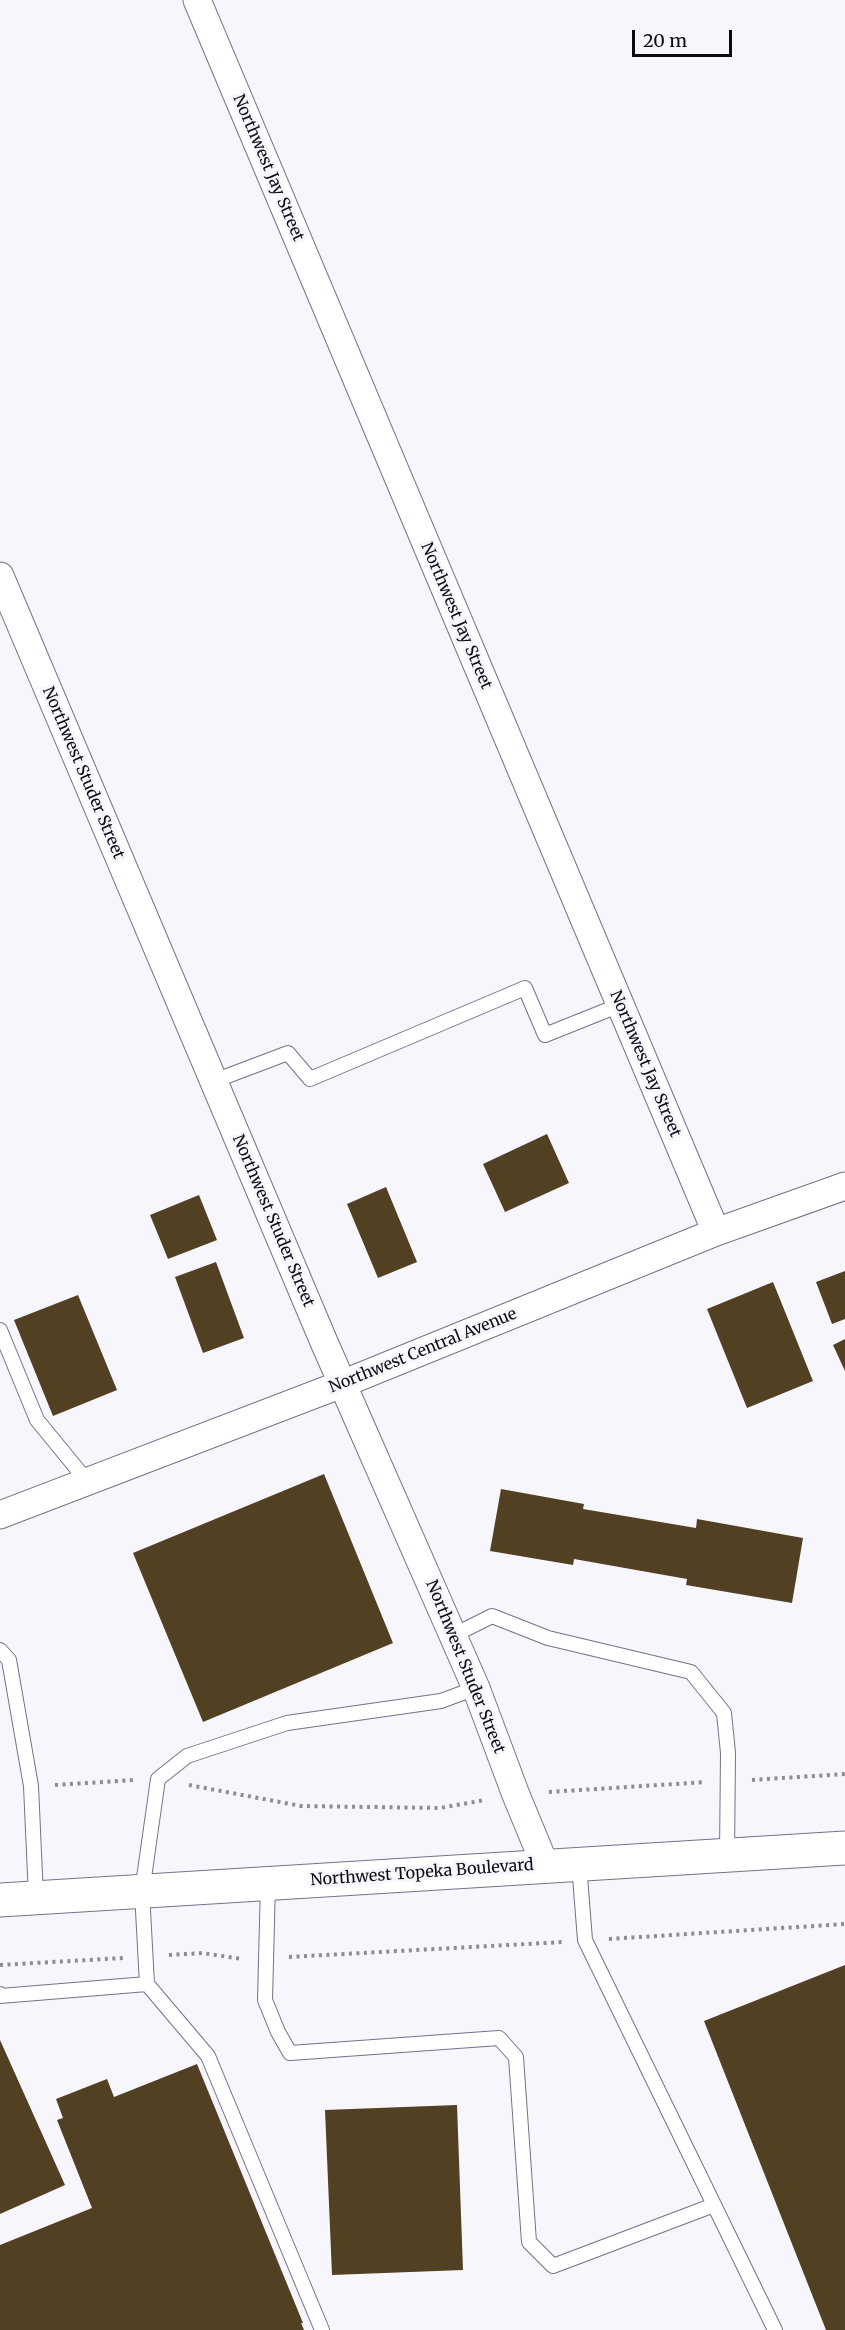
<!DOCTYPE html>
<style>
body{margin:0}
#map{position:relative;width:845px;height:2330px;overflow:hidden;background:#f7f6fc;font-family:Merriweather,serif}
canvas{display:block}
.scale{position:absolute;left:632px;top:30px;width:100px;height:27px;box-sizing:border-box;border:3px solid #0c0a13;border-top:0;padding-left:8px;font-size:18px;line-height:21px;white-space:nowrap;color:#0c0a13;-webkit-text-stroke:4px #f7f6fc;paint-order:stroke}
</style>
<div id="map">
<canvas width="845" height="2330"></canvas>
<div class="scale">20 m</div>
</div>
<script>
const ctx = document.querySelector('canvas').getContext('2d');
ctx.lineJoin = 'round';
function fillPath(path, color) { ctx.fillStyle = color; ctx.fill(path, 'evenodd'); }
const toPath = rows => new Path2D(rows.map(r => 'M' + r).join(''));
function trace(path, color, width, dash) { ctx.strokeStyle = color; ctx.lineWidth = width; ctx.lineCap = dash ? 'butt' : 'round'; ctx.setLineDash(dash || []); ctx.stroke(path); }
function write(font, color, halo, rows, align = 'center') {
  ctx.font = font + ' Merriweather,serif'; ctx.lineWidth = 6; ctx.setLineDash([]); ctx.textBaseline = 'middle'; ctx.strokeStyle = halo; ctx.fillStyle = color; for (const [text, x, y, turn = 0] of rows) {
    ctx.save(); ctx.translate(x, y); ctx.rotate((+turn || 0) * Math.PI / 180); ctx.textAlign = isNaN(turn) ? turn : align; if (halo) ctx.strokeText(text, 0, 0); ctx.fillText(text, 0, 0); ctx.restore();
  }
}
const building = toPath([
 [547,1134,569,1183,505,1212,483,1164],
 [386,1187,417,1262,378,1278,347,1204],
 [199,1195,217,1240,168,1259,150,1215],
 [216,1262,244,1338,203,1353,175,1277],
 [845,1271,845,1319,832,1324,816,1282],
 [773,1282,813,1381,747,1408,707,1309],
 [78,1295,117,1390,53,1416,14,1320],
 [845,1339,845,1371,833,1345],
 [324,1474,393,1643,203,1722,133,1553],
 [501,1489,584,1504,583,1509,696,1528,697,1519,803,1538,792,1603,686,1585,687,1579,574,1559,573,1565,490,1551],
 [845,1965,845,2330,826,2330,704,2021],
 [0,2040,65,2185,0,2214],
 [197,2064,303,2323,301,2323,304,2330,0,2330,0,2245,92,2208,57,2120,63,2118,56,2099,107,2079,114,2097],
 [457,2105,463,2270,332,2275,325,2110]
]);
const path = toPath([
 [752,1780,845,1774],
 [55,1785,134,1780],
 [189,1785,301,1806,440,1808,485,1800],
 [549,1792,706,1782],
 [609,1939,845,1924],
 [169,1955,202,1953,242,1959],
 [289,1957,563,1942],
 [0,1965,123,1958]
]);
const lane = toPath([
 [214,1081,288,1053,310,1079,525,988,545,1035,620,1005],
 [0,1330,37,1420,87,1481],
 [454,1635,492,1616,548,1638,691,1672,724,1713,728,1753,727,1856],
 [0,1650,9,1660,31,1786,36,1897],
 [579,1864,585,1940,775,2330],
 [268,1883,265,2000,278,2032,290,2053,499,2038,516,2057,529,2242,553,2266,714,2205],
 [147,1984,208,2056,322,2330],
 [0,1994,0,1996,147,1984,142,1892,158,1779,187,1756,287,1723,441,1701,476,1688]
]);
const street = toPath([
 [197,0,716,1232],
 [0,576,324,1342,476,1688,516,1795,545,1865],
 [0,1515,342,1384,716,1232,845,1186]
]);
const primary = toPath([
 [0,1900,845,1848]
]);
const streetNames = [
 ["Northwest Jay Street",268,168,67],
 ["Northwest Jay Street",456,616,67],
 ["Northwest Studer Street",83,773,67],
 ["Northwest Jay Street",645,1064,67],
 ["Northwest Studer Street",273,1221,67],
 ["Northwest Central Avenue",423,1351,-22],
 ["Northwest Studer Street",465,1667,68],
 ["Northwest Topeka Boulevard",422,1873,-4]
];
fillPath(building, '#524023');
trace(lane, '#767188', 16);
trace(street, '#767188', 29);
trace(primary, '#767188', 35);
trace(path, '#8d8c93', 4, [3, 4.5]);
trace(lane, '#fff', 14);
trace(street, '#fff', 27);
trace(primary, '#fff', 33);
write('16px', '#0c0a13', '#f7f6fc', streetNames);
</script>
